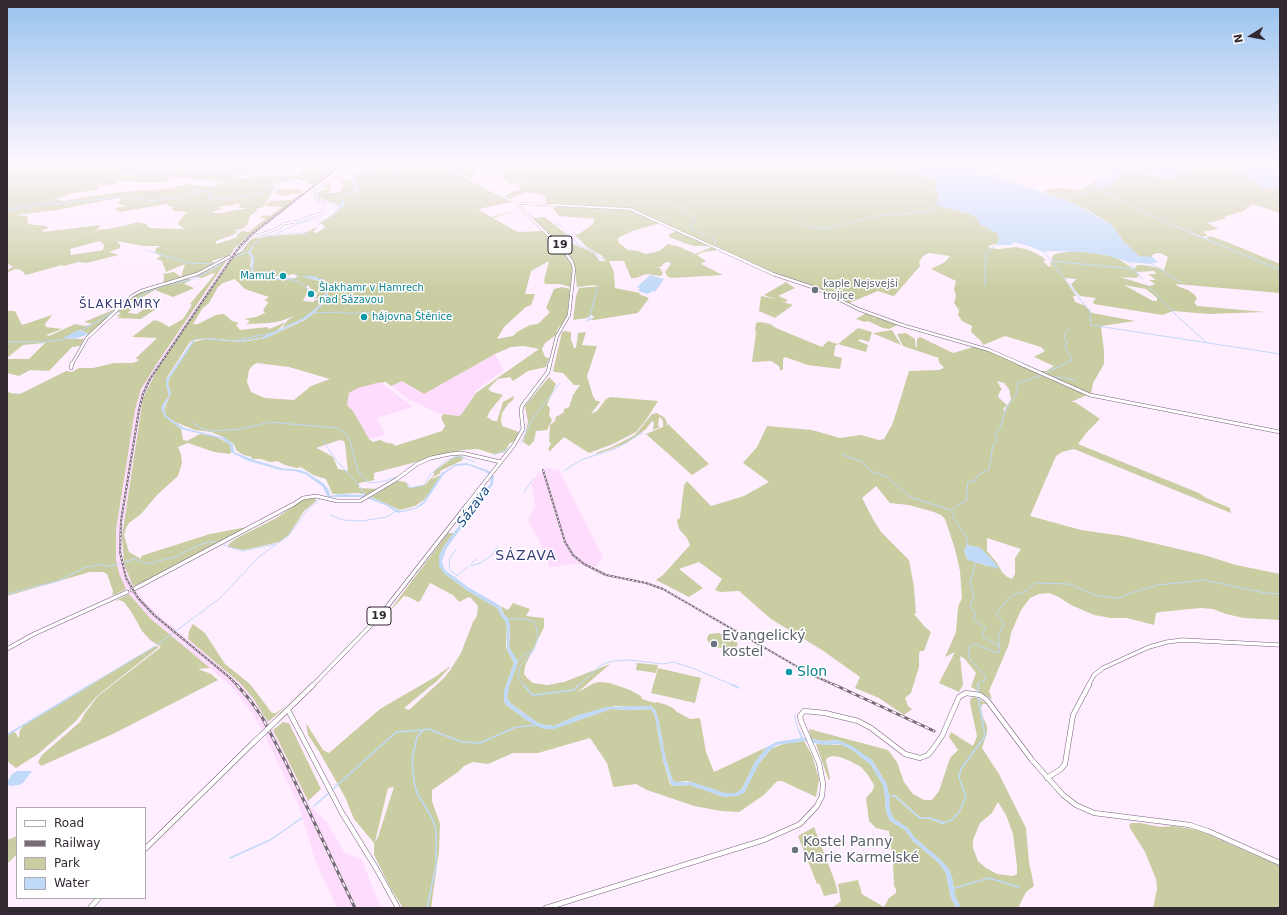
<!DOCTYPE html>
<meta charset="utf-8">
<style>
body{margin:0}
#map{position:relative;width:1287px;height:915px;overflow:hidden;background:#fef;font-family:"DejaVu Sans",sans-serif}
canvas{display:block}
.frame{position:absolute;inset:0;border:8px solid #332933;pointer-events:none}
.legend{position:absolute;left:16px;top:807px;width:130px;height:92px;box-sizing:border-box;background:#fff;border:1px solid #ada9ad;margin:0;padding:5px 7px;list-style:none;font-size:12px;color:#332933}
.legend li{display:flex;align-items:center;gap:8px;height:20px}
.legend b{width:20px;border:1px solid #ada9ad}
.north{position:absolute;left:1231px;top:16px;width:40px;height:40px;-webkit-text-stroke:3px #fff;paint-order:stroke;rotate:259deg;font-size:11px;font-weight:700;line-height:16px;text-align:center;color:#332933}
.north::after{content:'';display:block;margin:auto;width:14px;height:18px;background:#332933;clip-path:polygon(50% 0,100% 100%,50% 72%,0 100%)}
</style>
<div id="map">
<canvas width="1287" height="915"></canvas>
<div class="frame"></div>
<ul class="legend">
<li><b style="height:5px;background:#fff"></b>Road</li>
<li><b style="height:5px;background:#776b77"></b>Railway</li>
<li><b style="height:11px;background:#c9cda1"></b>Park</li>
<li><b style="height:11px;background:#c0d9f8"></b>Water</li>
</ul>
<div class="north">N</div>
</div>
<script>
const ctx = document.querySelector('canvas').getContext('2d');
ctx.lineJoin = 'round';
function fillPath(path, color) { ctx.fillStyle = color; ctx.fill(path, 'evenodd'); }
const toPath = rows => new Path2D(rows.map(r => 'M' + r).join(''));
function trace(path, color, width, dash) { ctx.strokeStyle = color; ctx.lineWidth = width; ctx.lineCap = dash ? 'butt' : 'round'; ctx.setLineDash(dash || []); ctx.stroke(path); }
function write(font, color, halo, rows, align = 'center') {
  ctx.font = font + ' "DejaVu Sans",sans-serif'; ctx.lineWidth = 3; ctx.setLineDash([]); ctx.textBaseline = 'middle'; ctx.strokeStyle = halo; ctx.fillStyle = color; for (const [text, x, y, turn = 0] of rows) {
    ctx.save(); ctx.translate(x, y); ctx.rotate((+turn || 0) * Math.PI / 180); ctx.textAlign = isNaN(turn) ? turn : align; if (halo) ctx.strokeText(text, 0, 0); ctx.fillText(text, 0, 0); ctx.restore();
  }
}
const built = toPath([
 [340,164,343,164,244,243,152,379,145,393,141,409,123,528,122,550,129,576,136,590,145,602,164,620,224,668,240,683,259,706,270,725,309,805,327,822,344,852,362,860,381,908,337,908,316,862,299,806,262,730,251,711,233,688,217,674,138,607,129,594,121,580,117,567,115,553,116,530,135,410,139,394,146,380,240,243],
 [495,354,504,370,474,392,476,393,461,415,458,416,440,414,410,400,391,386,402,381,424,394],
 [377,383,382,383,413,407,377,418,385,435,369,439,353,411,347,405,349,393,358,388],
 [547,468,559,470,588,527,603,557,596,567,576,564,550,567,543,556,543,550,538,538,528,521,535,506,532,483,539,472]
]);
const green = toPath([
 [7,164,177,164,176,167,188,168,192,165,201,165,285,164,271,167,269,170,273,171,272,173,249,173,241,175,238,172,234,173,239,176,236,179,270,175,274,176,274,179,274,176,277,175,279,177,298,175,302,170,302,164,339,164,331,168,334,169,313,185,298,179,282,179,295,180,281,182,270,187,277,188,273,190,264,206,261,208,253,208,259,209,250,216,247,225,242,229,234,230,237,232,235,234,216,241,216,244,235,238,238,236,236,235,242,231,249,232,266,218,259,218,264,215,270,216,282,207,265,206,269,201,291,200,301,194,290,194,287,196,274,194,278,189,296,189,303,191,301,193,303,194,250,234,235,248,158,362,141,389,135,410,116,530,116,560,119,573,126,589,116,594,112,595,113,591,107,574,103,572,90,572,7,596,7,390,10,393,20,394,66,371,72,372,79,368,93,368,114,363,132,363,138,361,138,359,135,359,157,338,132,337,154,320,161,322,169,327,183,319,192,305,190,304,215,274,213,273,202,278,195,277,221,264,226,257,214,260,212,262,215,263,187,278,191,280,184,284,194,288,192,289,173,297,155,290,132,303,131,298,133,296,144,291,163,285,164,277,163,274,174,272,181,277,185,264,166,272,162,261,156,259,161,256,155,253,156,248,161,246,143,246,117,241,120,245,120,248,109,252,119,255,86,263,78,262,64,266,62,265,26,275,21,270,15,269,7,273,7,270,13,267,7,263],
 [170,177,226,182,209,187,186,184,164,189,128,191,62,201,55,199,74,193,98,190,99,186,116,184,119,181,134,181,137,183,155,182,160,183,170,181,168,179],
 [119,198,122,199,117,204,127,206,114,208,120,212,168,204,168,206,174,207,172,209,174,211,187,212,178,222,179,225,185,229,149,228,146,224,139,222,114,228,98,230,85,236,97,230,100,225,42,232,43,230,48,228,46,226,28,224,27,216,16,215,57,210],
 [238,204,240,204,239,208,248,208,219,213,212,213,214,211,224,209,218,207],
 [100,241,104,245,103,250,71,255,70,249],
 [435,164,447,164,466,179,512,202,478,209,491,217,518,210,493,218,518,232,543,231,560,246,572,266,572,280,570,287,560,284,545,284,544,280,549,261,531,271,525,294,535,294,531,305,526,307,504,327,497,339,513,336,517,332,530,325,538,324,550,312,546,308,554,289,562,287,570,289,567,316,565,320,557,330,556,335,545,343,542,349,545,357,549,358,546,367,528,371,513,381,510,377,498,379,488,389,492,392,503,395,490,411,487,417,493,421,497,421,503,402,514,396,513,400,508,404,502,413,501,420,502,426,519,432,516,440,509,444,505,452,502,453,493,454,478,449,462,450,374,473,374,479,375,480,359,483,359,488,379,489,367,495,358,493,333,494,332,493,326,479,313,475,301,467,297,468,285,465,277,461,270,462,261,459,251,459,252,457,244,455,240,453,236,450,234,444,223,437,211,432,195,430,175,422,166,416,164,410,171,393,168,384,169,379,193,342,206,339,241,342,266,338,305,320,314,313,326,300,329,289,328,286,325,285,326,283,316,277,301,276,319,281,326,288,326,292,322,298,317,299,316,297,318,292,313,292,311,288,307,285,307,293,303,301,313,302,316,300,323,300,320,305,304,318,282,328,288,320,294,316,281,321,269,323,246,324,250,321,245,319,256,317,265,313,263,310,268,303,267,301,264,301,269,297,245,289,235,279,223,283,218,287,209,303,202,309,193,324,198,324,216,315,224,314,232,321,239,323,236,325,240,330,267,327,269,329,267,330,286,322,277,331,261,338,240,341,207,338,194,340,190,342,166,379,166,385,169,395,161,408,165,417,181,429,183,440,187,441,200,434,214,436,228,443,230,445,231,452,230,454,214,452,188,443,178,447,181,454,182,463,178,476,157,495,141,514,129,523,126,528,124,535,129,552,141,559,141,556,210,534,253,526,142,583,133,586,124,564,122,536,143,398,157,370,234,256,242,251,253,238,260,238,248,253,252,258,251,259,250,267,252,267,251,272,255,276,267,279,296,278,298,276,293,274,287,276,291,277,275,276,269,278,262,277,255,274,253,271,254,258,250,251,259,239,266,236,303,234,315,228,317,228,313,232,316,233,323,229,325,226,319,223,334,214,344,205,343,201,345,198,342,200,342,204,340,206,317,196,318,193,326,188,324,186,327,185,331,185,329,193,335,193,340,191,343,185,339,184,344,179,354,182,354,190,357,190,346,197,351,195,359,190,356,188,357,183,354,177,368,169,399,170,415,166,434,165],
 [524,346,539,349,476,393,461,415,458,416,443,414,441,418,445,426,442,431,395,446,394,444,387,443,380,440,373,442,369,439,353,411,347,405,349,393,358,388,377,383,386,382,391,386,402,381,424,394,495,354,511,347],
 [257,363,289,367,330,379,311,386,294,400,265,398,251,392,247,382,249,370,253,365],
 [340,440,344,441,345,444,348,471,338,469,333,457,321,450,316,448],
 [450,164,469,164,479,171,470,179],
 [492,164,901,164,907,168,908,172,935,179,936,187,934,190,939,194,938,203,942,207,971,214,977,218,981,225,997,233,999,240,998,243,988,246,990,248,999,249,1016,247,1029,250,1041,256,1046,260,1043,261,1048,266,1052,267,1050,264,1053,255,1059,253,1074,251,1092,253,1071,248,1075,247,1096,250,1099,252,1094,253,1115,257,1134,269,1137,265,1143,265,1160,268,1163,270,1164,270,1168,257,1160,253,1153,254,1152,257,1139,257,1123,241,1112,225,1086,209,1042,191,1055,188,1082,190,1094,181,1097,182,1094,185,1103,187,1115,181,1121,174,1134,173,1171,178,1194,168,1221,166,1242,172,1262,187,1280,189,1280,213,1252,204,1247,208,1246,210,1224,217,1226,218,1221,220,1207,223,1219,229,1205,231,1204,233,1208,235,1203,237,1153,217,1212,242,1206,238,1210,236,1227,242,1280,264,1280,293,1176,284,1177,286,1188,290,1195,295,1197,299,1194,302,1197,306,1265,312,1209,314,1173,311,1162,315,1156,314,1094,304,1093,302,1096,298,1080,296,1074,289,1071,284,1077,279,1064,278,1076,296,1073,296,1075,302,1086,306,1092,313,1135,321,1101,326,1104,351,1104,364,1093,383,1091,394,1049,377,1040,371,1046,371,1054,366,1034,357,1045,351,1041,347,1005,336,983,345,981,341,971,332,972,326,962,321,958,315,959,310,954,303,956,296,954,289,956,281,931,269,945,262,950,256,929,253,923,256,919,262,920,266,895,295,893,296,878,291,849,303,814,286,774,273,715,246,693,246,671,238,668,235,676,231,665,225,657,224,632,231,618,238,618,242,628,250,638,251,646,254,659,251,668,244,680,247,695,254,712,247,718,250,703,252,697,255,706,261,701,264,723,275,671,278,667,276,665,272,671,264,669,262,664,263,661,267,656,267,660,268,663,274,660,276,646,274,636,278,631,278,624,261,609,261,614,272,615,288,640,293,639,294,649,298,638,313,594,320,591,320,594,317,590,314,590,316,587,318,573,320,576,296,579,288,600,286,593,285,577,287,574,263,563,246,532,218,545,217,570,237,573,244,594,253,600,261,606,261,601,255,588,248,575,235,579,234,593,224,595,219,559,216,553,209,556,206,547,204,545,197,541,194,525,192,510,199,504,196,516,190,521,191,518,187,523,182,510,184,501,176,503,176,494,170],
 [1154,271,1156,274,1148,274,1156,280,1149,280,1155,284,1150,286,1120,277,1136,278,1139,276,1136,272],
 [1124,285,1146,289,1157,298,1157,301,1153,301],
 [953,164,989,164,987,167,991,171,1021,183,975,168],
 [786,282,795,288,778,296,788,300,785,302,777,300,793,305,775,318,759,311,761,296,775,299,764,295],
 [133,305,132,309,128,313,137,314,144,309,156,309,141,319,116,318,122,316,116,316,121,313,117,312,122,307,126,309],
 [118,308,109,314,112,315,91,332,89,334,80,330,67,339,84,339,80,346,72,347,49,371,30,370,19,376,7,373,7,359,29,359,45,343,23,345,7,358,7,311,15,311,22,325,52,315,45,324,46,327,62,329,46,335,49,336,75,324,85,326,93,324,84,322],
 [866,313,875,316,872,319,876,317,898,325,889,329,883,328,868,321,865,322,856,319],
 [760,322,770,324,776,328,822,347,828,341,838,344,858,328,872,332,869,342,860,339,858,341,868,345,866,352,838,344,835,346,834,356,842,358,840,369,808,365,785,357,783,359,783,370,780,370,779,366,771,361,752,362,756,333,755,329,756,323],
 [892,330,901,345,872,333,874,333],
 [564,331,571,332,571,340,574,348,576,348,578,333,586,332,582,345,597,346,587,376,593,396,596,401,599,401,600,402,591,414,597,411,606,399,610,397,658,401,646,420,636,432,613,444,589,453,564,437,550,451,548,450,551,443,549,442,550,425,555,421,556,416,558,416,564,412,564,409,569,407,573,395,580,385,574,385,563,373,555,372,553,371,562,332],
 [906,333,915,339,916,348,917,346,917,339,920,337,953,353,977,346,1012,359,1042,376,1087,395,1071,402,1075,402,1100,419,1088,431,1078,444,1199,493,1206,498,1230,508,1231,513,1074,449,1062,452,1056,456,1030,516,1081,530,1123,536,1204,555,1236,565,1280,574,1280,620,1244,618,1226,614,1213,609,1201,608,1160,612,1156,613,1154,625,1127,618,1111,618,1094,615,1071,605,1057,596,1049,593,1039,594,1030,598,1021,610,1011,633,1009,644,989,691,992,699,971,687,976,673,965,659,960,656,963,685,959,692,939,683,955,652,945,657,956,632,958,607,962,598,960,571,955,549,945,519,941,515,934,512,909,505,890,503,876,486,862,498,874,521,881,532,909,560,914,587,916,613,914,614,925,627,931,632,924,651,920,651,919,654,919,667,911,693,905,698,908,706,912,709,904,715,879,698,855,688,860,677,822,650,771,619,739,591,720,592,715,590,722,579,699,562,679,569,703,588,689,597,656,580,663,575,690,545,687,538,679,529,677,520,680,518,684,485,687,481,711,506,744,496,769,482,743,463,757,447,767,426,812,430,840,438,861,435,879,440,884,439,892,425,897,410,909,371,939,370,944,368,939,362,938,357,936,357,903,346,897,334],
 [997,381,1004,383,1009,389,1011,399,1004,411,1003,409,1007,405,998,397,1000,391,1002,390],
 [987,538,1021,549,1015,558,1015,574,1012,579,1007,577,1002,572,997,563,987,551],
 [967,545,980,548,995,563,987,566,967,559,964,550],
 [549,377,556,384,547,405,550,408,549,415,552,420,547,430,536,431,534,441,529,446,523,442,528,422,525,406],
 [657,413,665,418,667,423,666,426,668,424,709,464,692,475,646,434,663,427,663,421,660,417,659,418,658,426,660,427,653,430,654,423,652,421,646,429,627,443,597,454,596,453,612,447,635,435,652,414],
 [457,455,464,457,461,461,444,469,439,472,441,473,433,477,432,479,441,475,425,499,415,506,400,510,371,497,398,481,406,482,409,488,425,485,434,475,434,471],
 [316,498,316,501,304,511,288,536,279,542,244,550,227,547,230,543,237,538,278,517,302,500],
 [448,533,454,533,444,546,439,556,444,573,468,591,497,608,507,624,506,647,514,663,504,691,504,701,506,705,528,721,545,729,570,723,611,709,630,710,651,709,655,716,663,760,670,784,673,786,690,785,724,797,744,793,757,766,771,749,783,744,804,741,812,755,819,779,816,797,782,781,778,781,774,784,764,795,739,812,721,811,694,806,647,790,636,784,614,787,613,786,607,763,590,738,538,753,513,753,488,764,473,762,464,766,458,772,432,790,432,801,440,824,439,851,431,908,403,908,390,887,374,855,374,843,354,819,345,797,320,753,308,735,306,723,323,750,329,753,380,709,435,677,449,667,450,667,437,681,404,708,409,710,444,678,451,669,461,653,473,622,477,616,478,606,471,598,469,597,459,602,453,595,430,583,420,601,418,602,409,597,404,596,387,614],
 [394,787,378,837,375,842,388,788],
 [129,594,150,618,210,668,198,669,211,674,218,680,113,734,41,766,38,762,42,755,80,722,85,713,98,696,161,647,150,640,142,631,132,613,124,602,119,600,113,602],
 [513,603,530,609,526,616,544,618,544,627,525,666,524,674,527,678,533,683,547,685,564,682,610,664,577,693,592,684,598,682,610,683,630,690,641,696,642,699,655,703,656,702,664,704,673,708,677,712,690,719,700,718,706,752,714,772,767,747,755,762,742,789,736,793,725,793,688,781,677,782,673,781,666,760,658,718,655,710,651,706,631,707,615,706,579,715,554,726,544,725,538,723,510,703,507,697,509,687,518,662,509,647,510,626,500,606,508,610],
 [193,624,205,633,225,664,250,684,272,713,276,713,287,705,268,722,253,698,240,683,188,639,189,631],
 [719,633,738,643,735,651,716,647,719,645,713,641,711,641,711,644,708,642,707,638,709,634],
 [155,646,159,647,97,696,75,722,38,754,16,768,7,761,7,736,10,734,14,731,19,738,20,730,23,726],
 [637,663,658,665,656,673,636,670],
 [658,668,701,678,695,703,651,693],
 [975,697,987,704,983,704,981,707,983,717,987,726,987,733,982,748,999,774,1026,828,1029,862,1034,886,1026,892,1018,908,961,908,955,896,952,877,948,868,914,837,908,828,894,819,890,810,889,799,891,796,895,797,920,819,930,819,943,824,943,822,929,817,921,818,895,795,893,795,889,797,887,785,872,760,838,740,824,741,811,739,809,729,888,750,897,762,904,782,913,794,924,800,932,800,939,791,950,758,958,750,949,737,951,732,973,746,977,736,970,703,971,698],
 [998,802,1006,815,1013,834,1017,866,1017,874,1013,876,997,874,986,868,978,861,973,848,973,840,980,823,992,813],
 [283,722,289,723,321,789,308,801,273,730],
 [816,744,843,745,851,749,871,765,883,785,885,796,886,811,890,821,905,830,913,841,939,863,946,873,951,898,957,908,832,908,841,901,838,884,858,880,862,894,884,907,889,898,896,893,896,889,894,886,893,863,889,831,876,828,869,821,866,798,873,790,874,785,868,775,861,767,850,761,840,757,832,756,827,758,826,761,830,777,829,781],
 [1131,823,1140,823,1160,827,1173,826,1198,830,1280,866,1280,908,1153,908,1157,889,1156,879,1145,852,1130,828,1129,825],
 [814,827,834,879,838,893,824,896,819,883,817,884,798,836],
 [17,836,17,854,7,864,7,840]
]);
const water = toPath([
 [380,164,354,177,357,182,356,184,356,188,359,190,344,199,344,205,334,214,312,230,306,233,300,234,285,234,264,237,259,239,250,251,254,258,253,272,258,276,268,278,295,278,297,276,313,276,324,280,326,283,325,285,328,286,329,289,324,303,308,318,266,338,241,342,206,339,195,340,169,379,168,384,171,393,164,408,166,416,184,428,225,438,233,444,234,452,251,459,281,468,300,470,306,472,323,483,329,490,330,496,341,494,365,495,385,503,400,511,415,508,423,502,442,473,456,464,467,463,489,471,494,476,493,484,446,549,442,562,445,570,468,587,499,605,504,615,508,618,510,626,509,647,518,662,509,687,507,697,510,703,538,723,544,725,554,726,579,715,607,707,651,706,655,710,658,718,666,760,673,781,677,782,691,782,725,793,736,793,742,789,755,762,767,747,776,742,801,738,796,725,794,714,795,714,797,725,803,738,824,741,838,740,852,746,872,760,887,785,889,796,895,795,921,818,929,817,945,822,946,823,943,824,930,819,920,819,895,797,891,796,889,799,890,810,894,819,908,828,914,837,940,859,948,868,952,877,955,896,961,908,957,908,951,898,946,873,939,863,913,841,905,830,890,821,886,811,885,796,883,785,871,765,851,749,843,745,836,744,825,745,804,741,777,745,769,751,760,762,744,793,737,796,724,797,690,785,673,786,671,784,663,760,655,716,651,709,630,710,611,709,554,729,545,729,541,728,528,721,506,705,504,701,504,691,514,663,507,649,507,629,505,620,501,616,497,608,468,591,444,573,439,566,439,556,444,546,490,484,491,477,486,472,468,465,455,466,444,474,424,504,415,509,398,513,385,505,364,497,328,497,322,486,305,474,294,471,280,470,246,460,231,452,230,445,222,439,181,429,165,417,161,408,169,395,166,385,166,380,193,340,207,338,240,341,261,338,304,318,320,305,327,290,318,280,300,276,295,278,275,280,255,276,251,272,252,258,248,252,257,240,264,236,280,234,301,233,310,231,329,217,342,204,341,201,343,199,357,190,355,189,353,191,353,176],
 [901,164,953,164,967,166,1073,203,1112,225,1123,241,1139,256,1152,257,1158,262,1150,264,1128,262,1106,255,1083,252,1049,251,1046,251,1045,253,1029,246,1013,242,1013,244,1011,245,996,245,999,240,997,233,981,225,975,216,966,212,938,206,937,204,940,196,934,190,936,187,935,179,908,172,915,167,907,168],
 [1161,164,1280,164,1280,189,1262,187,1242,172,1217,166,1194,168,1171,178,1134,173,1121,174,1115,181,1103,187,1093,185,1100,178,1107,179,1109,177,1110,174,1101,171,1102,169,1113,167,1135,168],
 [650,275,664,279,655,292,652,291,648,294,638,291,640,288,637,287],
 [78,330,89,334,75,339,63,338],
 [967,545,980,548,985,552,995,563,999,569,968,560,964,550],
 [17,771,32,771,23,783,19,785,10,786,7,784,8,781,12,774]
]);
const streamFar1 = toPath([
 [585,164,588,171],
 [267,175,273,177,274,180,281,182],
 [105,178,180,168,191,171,218,169,238,175,250,176],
 [900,185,898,182,899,177,903,174,910,173],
 [1094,188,1101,190,1142,212,1280,270],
 [357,189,365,184],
 [1101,190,1108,187,1114,182,1113,181],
 [341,198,354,190],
 [1066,200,1098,186],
 [679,205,683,209],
 [335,206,341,206],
 [7,210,21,205,50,202,57,204],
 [684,210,688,215,694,217],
 [7,211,26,207,122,197,132,197,151,201,178,198,200,191,206,191,211,194,208,199,229,199,258,194,282,182,292,182,317,187,314,190,318,193,316,196,334,205,320,218,298,224,275,234],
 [695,218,691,225,693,230,707,236],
 [798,222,814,228,829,228,876,216,925,212,938,206],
 [556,224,562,227,577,244,596,253,604,261],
 [712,238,715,239,715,245],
 [146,250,188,263,213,264],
 [1045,253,1090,312,1091,325,1280,354],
 [229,259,248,252],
 [1051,261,1133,269],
 [1128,261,1142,279],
 [1150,263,1182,283],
 [276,279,293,280,301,283,308,289,309,295],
 [1147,285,1177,316,1206,342],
 [985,286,986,252,996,245],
 [314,296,315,299],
 [316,299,323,299],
 [130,304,145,293,166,285,190,280,211,271,226,260],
 [116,312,124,308],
 [313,313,339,312,355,314,359,312,378,314],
 [589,319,598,287],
 [586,321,593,318],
 [81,331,113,312],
 [237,340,277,332],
 [7,342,45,342,66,339],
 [1045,373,1071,361,1070,355,1065,347,1067,343,1064,336,1069,329],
 [1050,376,1075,380],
 [193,423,205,430,212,431,242,429,269,422,337,428,346,434,350,441,358,471,369,483,381,482,397,477],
 [323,441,336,460,361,488,365,496],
 [521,443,531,421,560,383],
 [494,455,508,449],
 [843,455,863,462,870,471,886,476,910,497,951,510,954,514,953,517,967,538,967,545],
 [564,471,581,460,617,448,642,433],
 [407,483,410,488,424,485,430,475,447,460,458,456,475,462],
 [524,492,534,478],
 [952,509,966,501,968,482,975,481,977,476,989,469,993,445,998,440,995,434,1001,426,1005,411,1017,393,1018,383,1042,375],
 [330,515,343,520,361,521,387,517,396,511],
 [278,543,289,535,308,509,320,499],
 [224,545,242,551,275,544],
 [456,549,450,558,449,565,450,570,457,575],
 [976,562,970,583,974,596,970,607,976,613,973,619,985,628,982,636,999,646,1000,649,999,652,995,652,975,644,970,646,968,655,970,659,986,677,985,680,978,683,978,686],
 [470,565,477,558],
 [471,566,480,563,491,556,498,546],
 [455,577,468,567],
 [7,594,58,581,84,568,103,564,108,567,135,559,147,564,175,557,199,545,209,542,217,542],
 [507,619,526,619,532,621,536,626,538,637,534,650,520,666,518,673,519,680,525,686],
 [999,646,998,637,1004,624,996,614,1007,600,1014,595,1026,591,1035,583,1069,584,1095,595,1115,598,1120,598,1130,593,1158,585,1204,580,1265,593,1280,594],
 [518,661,524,655,533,650],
 [88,686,157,645,219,599,260,556,278,543],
 [578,686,601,665,612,661,630,660,663,664,673,662,695,669,735,686]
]);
const stream = toPath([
 [524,685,531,694,535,695,574,690,579,685],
 [733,685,739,688],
 [978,685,978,693],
 [7,735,90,685],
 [332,790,396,732,422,730],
 [314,806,330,792],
 [946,822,952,820,959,812,966,797,959,777,961,769,985,736,978,696],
 [230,858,270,840,302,818],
 [952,889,989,878,1019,887],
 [427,908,436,865,436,829,432,818,417,793,414,782,412,759,417,737,423,730,428,729,462,742,480,743,516,727,537,725]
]);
const secondaryFar4 = toPath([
 [516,203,630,209,725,252],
 [238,252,242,250,250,239,256,236,279,228,283,224,299,221,321,213,325,205,313,196,313,193,320,187,343,174,355,164]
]);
const secondaryFar3 = toPath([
 [723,251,773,274,818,289,858,309,902,325,989,350,1021,364],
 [235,254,240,251],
 [72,364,87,338,132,296,141,291,197,274,229,257]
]);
const secondaryFar2 = toPath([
 [1018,363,1090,395,1280,432],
 [71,368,72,363],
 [291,506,303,498,316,496,337,501,360,501,397,479,417,464,431,458,450,454,462,453,501,462]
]);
const secondaryFar1 = toPath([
 [132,590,292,505],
 [7,649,34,634,127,592],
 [1088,686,1094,675,1103,668,1149,647,1167,642,1183,640,1280,645]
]);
const secondary = toPath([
 [288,710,342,813,376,868,398,908],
 [1047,778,1061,769,1065,764,1073,715,1089,685],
 [546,908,764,840,800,824,817,806,822,796,823,784,819,763,801,721,800,716,804,711,825,713,858,721,871,728,905,754,920,758,928,755,935,746,942,736,959,697,966,693,980,695,987,700,1032,760,1063,795,1076,805,1094,813,1190,825,1208,831,1280,863]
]);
const primaryFar4 = toPath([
 [448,164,468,179,516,203,565,252]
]);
const primaryFar3 = toPath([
 [550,364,557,336,569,315,574,269,572,262,564,251]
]);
const primaryFar2 = toPath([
 [466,506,514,445,523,429,521,411,522,406,548,372,550,363]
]);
const primaryFar1 = toPath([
 [312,686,379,617,467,505]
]);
const primary = toPath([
 [276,721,313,685],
 [145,849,254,742],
 [90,908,99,898]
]);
const railFar1 = toPath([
 [543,470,565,542,573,555,584,564,606,575,646,583,663,589,810,674,837,686],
 [238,686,229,677,154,615,138,598,126,578,120,552,121,521,139,410,143,394,150,379,240,246,252,234,342,164]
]);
const rail = toPath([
 [237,685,250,700,262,717,286,763,355,908],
 [835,685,934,731]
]);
const primaryBridge = toPath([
 [254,742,276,721]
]);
const markers = [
 [283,276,4,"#0f9aa8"],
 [815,290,4,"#6b7280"],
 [311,294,4,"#0f9aa8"],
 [364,317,4,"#0f9aa8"],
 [714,644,4,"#6b7280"],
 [789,672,4,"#0f9aa8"],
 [795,850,4,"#6b7280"]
];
const farCulturenames = [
 ["Mamut",275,276,"right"],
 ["Šlakhamr v Hamrech",319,288],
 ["nad Sázavou",319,300],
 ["hájovna Štěnice",372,317]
];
const farWorshipnames = [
 ["kaple Nejsvejší",823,284],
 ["trojice",823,296]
];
const shields = [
 [560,245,24],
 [379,616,24]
];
const shieldNames = [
 ["19",560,245],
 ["19",379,616]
];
const farQuarternames = [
 ["ŠLAKHAMRY",120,305]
];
const waterNames = [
 ["Sázava",474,507,-54]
];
const quarterNames = [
 ["SÁZAVA",526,556]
];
const nearWorshipnames = [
 ["Evangelický",722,636],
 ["kostel",722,652],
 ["Kostel Panny",803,842],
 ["Marie Karmelské",803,858]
];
const nearCulturenames = [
 ["Slon",797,672]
];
fillPath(built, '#fedcfd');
fillPath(green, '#c9cda1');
fillPath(water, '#c0d9f8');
trace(streamFar1, '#c0d9f8', 1);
trace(stream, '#c0d9f8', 1.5);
trace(secondaryFar4, '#796179', 2.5);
trace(secondaryFar3, '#796179', 3.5);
trace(secondaryFar2, '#796179', 4);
trace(secondaryFar1, '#796179', 4.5);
trace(secondary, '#796179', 5.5);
trace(primaryFar4, '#796179', 2.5);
trace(primaryFar3, '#796179', 3.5);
trace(primaryFar2, '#796179', 4);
trace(primaryFar1, '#796179', 4.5);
trace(primary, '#796179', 5.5);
trace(secondaryFar4, '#fff', 2);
trace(secondaryFar3, '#fff', 2.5);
trace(secondaryFar2, '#fff', 3);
trace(secondaryFar1, '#fff', 3.5);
trace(secondary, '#fff', 4.5);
trace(primaryFar4, '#fff', 2);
trace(primaryFar3, '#fff', 2.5);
trace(primaryFar2, '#fff', 3);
trace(primaryFar1, '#fff', 3.5);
trace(primary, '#fff', 4.5);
trace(railFar1, '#776b77', 2);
trace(rail, '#776b77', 3);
trace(railFar1, '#fff', 1, [2]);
trace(rail, '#fff', 1.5, [4.5]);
trace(primaryBridge, '#796179', 5.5, []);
trace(primaryBridge, '#fff', 4.5);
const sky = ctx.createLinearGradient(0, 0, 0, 292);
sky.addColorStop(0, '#98c3ee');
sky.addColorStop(0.56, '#fff7ff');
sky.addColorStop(1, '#fff7ff00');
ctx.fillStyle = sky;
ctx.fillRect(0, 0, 1287, 292);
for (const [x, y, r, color] of markers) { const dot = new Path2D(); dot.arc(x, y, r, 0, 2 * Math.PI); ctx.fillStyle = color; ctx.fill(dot); trace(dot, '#fff', 1.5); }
write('10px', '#0d838f', '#fff', farCulturenames, 'left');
write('10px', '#5b616d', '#fff', farWorshipnames, 'left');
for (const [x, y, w] of shields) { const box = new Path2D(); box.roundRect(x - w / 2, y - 9, w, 18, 3); ctx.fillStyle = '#fff'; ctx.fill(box); trace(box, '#332933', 1); }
write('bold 11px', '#332933', null, shieldNames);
ctx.letterSpacing = '1px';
write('12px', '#343a75', '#fff', farQuarternames);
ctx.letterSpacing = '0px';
write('italic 13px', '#164a86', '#fff', waterNames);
ctx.letterSpacing = '1px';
write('14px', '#343a75', '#fff', quarterNames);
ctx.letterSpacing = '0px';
write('14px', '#5b616d', '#fff', nearWorshipnames, 'left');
write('14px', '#0d838f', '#fff', nearCulturenames, 'left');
</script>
